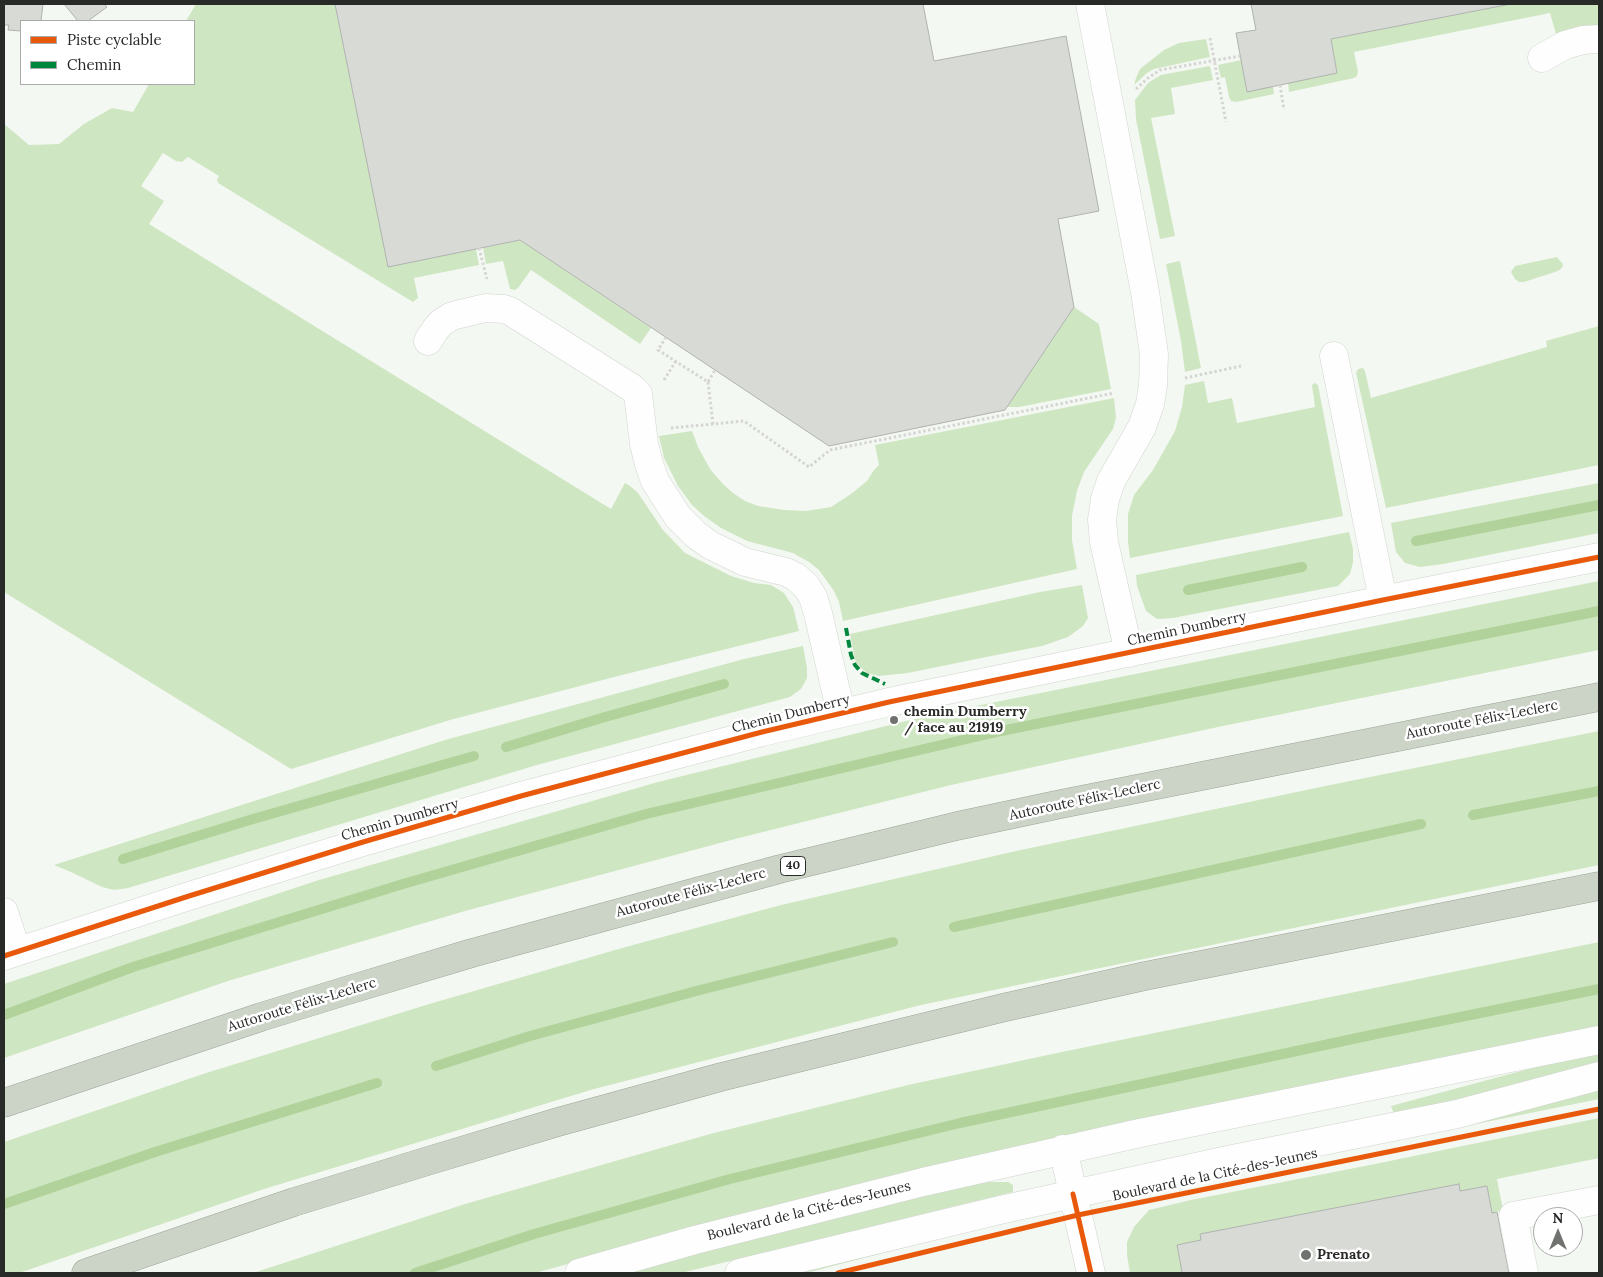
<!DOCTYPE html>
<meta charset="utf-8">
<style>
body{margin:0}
#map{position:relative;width:1603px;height:1277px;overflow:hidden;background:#f4f8f2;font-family:Lora,serif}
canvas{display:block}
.frame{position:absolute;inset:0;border:5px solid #282a27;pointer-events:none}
.legend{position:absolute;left:20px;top:20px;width:175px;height:65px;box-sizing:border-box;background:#fff;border:1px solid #a9aaa9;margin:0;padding:6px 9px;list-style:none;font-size:15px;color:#282a27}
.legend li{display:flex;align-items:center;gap:10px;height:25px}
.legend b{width:25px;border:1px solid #a9aaa9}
.north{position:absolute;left:1533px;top:1207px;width:50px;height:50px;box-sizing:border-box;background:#fff;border:1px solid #a9aaa9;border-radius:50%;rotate:0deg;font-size:14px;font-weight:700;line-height:20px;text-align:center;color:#282a27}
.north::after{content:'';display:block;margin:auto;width:18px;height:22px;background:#6f726e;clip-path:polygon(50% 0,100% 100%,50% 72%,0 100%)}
</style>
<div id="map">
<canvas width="1603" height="1277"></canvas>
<div class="frame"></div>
<ul class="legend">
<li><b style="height:6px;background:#e8590c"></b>Piste cyclable</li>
<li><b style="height:6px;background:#00873e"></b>Chemin</li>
</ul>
<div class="north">N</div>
</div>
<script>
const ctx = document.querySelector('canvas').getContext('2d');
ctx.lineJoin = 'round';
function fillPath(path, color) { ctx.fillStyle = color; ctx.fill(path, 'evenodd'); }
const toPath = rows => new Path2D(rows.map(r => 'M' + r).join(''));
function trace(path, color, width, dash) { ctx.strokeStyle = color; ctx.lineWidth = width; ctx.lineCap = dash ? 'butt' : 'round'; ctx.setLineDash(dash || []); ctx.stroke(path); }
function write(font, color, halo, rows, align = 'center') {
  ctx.font = font + ' Lora,serif'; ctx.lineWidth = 5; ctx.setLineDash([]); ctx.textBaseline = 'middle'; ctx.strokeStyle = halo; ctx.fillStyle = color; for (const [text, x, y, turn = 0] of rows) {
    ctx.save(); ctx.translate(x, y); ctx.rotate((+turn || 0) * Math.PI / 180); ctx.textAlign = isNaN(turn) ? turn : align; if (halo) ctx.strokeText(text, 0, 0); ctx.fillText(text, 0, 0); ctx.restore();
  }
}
const green = toPath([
 [196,4,335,4,388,267,476,249,479,265,414,278,418,298,413,302,218,183,217,180,219,176,188,157,182,162,176,161,163,153,141,186,164,201,149,224,611,509,625,483,630,486,638,493,663,530,685,553,731,576,754,583,771,585,784,593,793,607,799,631,622,675,450,720,291,769,4,592,4,124,29,145,59,144,84,124,112,108,133,112,149,84,194,84,194,21,186,21],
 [1511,4,1599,4,1599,25,1556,34,1550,13,1354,52,1358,72,1357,76,1354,78,1289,92,1288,83,1337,73,1331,39],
 [1206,39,1210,57,1154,69,1147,73,1134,85,1136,78,1140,69,1164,50,1179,43],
 [1241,60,1247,91,1273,86,1274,94,1236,102,1231,101,1229,97,1225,77,1221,78,1218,65],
 [1210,66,1213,80,1171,88,1175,114,1151,118,1175,236,1160,239,1136,119,1135,100,1148,83,1161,75],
 [520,240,651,328,640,344,531,270,518,288,515,290,510,289,503,261,486,264,483,248],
 [1557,257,1563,264,1562,268,1558,271,1524,282,1519,282,1515,279,1511,272,1515,266],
 [1180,261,1201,368,1185,372,1181,341,1166,264],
 [1074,307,1099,324,1111,389,1019,407,1007,407],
 [1599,326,1599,465,1386,508,1357,377,1356,373,1358,369,1363,368,1365,371,1371,398,1547,347,1546,341],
 [1204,381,1208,403,1232,398,1237,423,1315,407,1312,385,1315,383,1318,385,1343,516,1130,558,1128,542,1128,514,1134,495,1153,470,1175,431,1182,407,1185,385],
 [1114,398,1116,418,1113,429,1084,472,1077,491,1072,516,1072,540,1077,569,843,621,839,602,834,591,819,570,809,562,793,553,747,541,721,528,704,516,692,505,678,486,664,458,659,436,692,431,698,447,710,469,722,483,733,493,745,501,758,506,784,510,806,511,831,507,851,494,867,481,874,470,879,465,875,445],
 [1599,483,1599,533,1443,564,1420,567,1405,563,1396,552,1391,523],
 [1349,532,1353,549,1353,562,1350,574,1338,586,1173,618,1157,619,1146,611,1137,586,1136,575],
 [1599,581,1599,650,1218,727,951,785,735,839,465,911,228,981,4,1058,4,984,319,880,658,782,931,715],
 [1082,585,1088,618,1083,626,1068,637,1042,646,991,656,908,673,879,676,867,673,859,666,855,660,850,634,1040,592],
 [803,646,807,668,807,678,801,689,790,697,537,765,128,888,114,890,102,887,71,872,54,865,445,740,744,659],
 [1599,731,1599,865,921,1005,594,1089,264,1189,19,1273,4,1273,4,1142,203,1074,426,1005,622,948,781,905,1016,851,1330,785],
 [1599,942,1599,1028,1110,1125,832,1192,535,1273,253,1273,465,1204,710,1134,908,1085,1057,1053],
 [1599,1050,1599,1064,1518,1086,1394,1114,1391,1106],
 [1599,1086,1599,1099,1211,1178,1216,1174],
 [1599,1118,1599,1158,1497,1179,1503,1210,1492,1213,1487,1186,1460,1191,1459,1184,1200,1234,1201,1240,1177,1245,1182,1272,1176,1273,1130,1273,1127,1255,1127,1242,1134,1227,1149,1210,1191,1200,1375,1164],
 [977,1182,1008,1182,1013,1185,1013,1192,681,1273,617,1273],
 [949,1236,806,1273,777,1273]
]);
const stream = toPath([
 [1416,541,1599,505],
 [1188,590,1302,567],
 [506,747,605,717,724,684],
 [1473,815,1599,791],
 [123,859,253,819,474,756],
 [954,927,1421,824],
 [4,1015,133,967,403,884,646,814,1001,731,1599,611],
 [436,1066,530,1036,700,990,893,942],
 [4,1204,155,1152,377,1083],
 [415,1273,534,1234,730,1179,960,1123,1376,1034,1599,989]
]);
const building = toPath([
 [4,4,43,4,41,21,21,21,21,31,8,30,9,25,4,25,4,4],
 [64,4,104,4,107,7,88,21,78,21,64,4],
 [335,4,923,4,934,61,1066,36,1099,211,1058,219,1074,307,1005,410,829,446,520,240,388,267,335,4],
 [1251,4,1511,4,1331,39,1337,73,1247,92,1236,33,1256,30,1251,4],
 [1459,1184,1460,1191,1487,1186,1492,1213,1497,1212,1509,1273,1176,1273,1182,1272,1177,1245,1201,1240,1200,1234,1459,1184]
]);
const path = toPath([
 [1210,38,1226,122],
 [1280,85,1284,110],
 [1136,89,1148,78,1160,70,1240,56],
 [479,248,487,279],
 [666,337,658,350,708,382,715,370],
 [1185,378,1241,366],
 [664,380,676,361],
 [708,382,713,424],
 [671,428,744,421,809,467,830,450,1114,393]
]);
const minor = toPath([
 [1090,4,1145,292,1154,354,1153,385,1150,404,1142,427,1111,481,1105,499,1102,520,1104,542,1129,653],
 [1542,58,1565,45,1583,40,1599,39],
 [428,341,435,330,441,323,452,316,485,308,504,309,510,311,632,388,638,394,644,444,649,464,655,481,678,517,695,534,710,545,745,562,786,572,796,577,806,586,813,597,818,613,841,713],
 [1334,356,1383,600],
 [4,912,17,952],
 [4,956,189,896,363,842,521,796,762,732,889,702,1383,600,1599,557],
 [1063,1149,1091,1273],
 [579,1273,695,1240,923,1182,1140,1133,1599,1040],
 [739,1273,1000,1210,1228,1160,1457,1114,1599,1076],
 [1524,1273,1513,1216,1599,1200]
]);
const highway = toPath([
 [4,1103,261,1017,342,992,472,953,780,869,957,826,1061,804,1599,697],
 [86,1273,294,1202,431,1160,558,1122,721,1077,1002,1008,1145,976,1599,886]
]);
const quiet = toPath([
 [846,628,851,655,855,665,862,673,885,684]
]);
const cycleway = toPath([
 [4,956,189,896,363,842,521,796,762,732,889,702,1383,600,1599,557],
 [1073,1194,1091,1273],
 [838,1273,1078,1215,1599,1109]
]);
const markers = [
 [894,720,5,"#6f726e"],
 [1306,1255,6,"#6f726e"]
];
const shields = [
 [793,866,25]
];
const shieldNames = [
 ["40",793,866]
];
const streetNames = [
 ["Chemin Dumberry",1187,629,-12],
 ["Chemin Dumberry",791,714,-14],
 ["Autoroute Félix-Leclerc",1482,720,-11],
 ["Autoroute Félix-Leclerc",1085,800,-12],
 ["Chemin Dumberry",400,820,-16],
 ["Autoroute Félix-Leclerc",691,893,-15],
 ["Autoroute Félix-Leclerc",302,1005,-17],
 ["Boulevard de la Cité-des-Jeunes",1215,1175,-12],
 ["Boulevard de la Cité-des-Jeunes",809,1211,-14]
];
const poiNames = [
 ["chemin Dumberry",904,712],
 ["/ face au 21919",904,728],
 ["Prenato",1317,1255]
];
fillPath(green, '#cfe6c2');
trace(stream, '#b1d29a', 10);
fillPath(building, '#d7dad5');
trace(building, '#afb2ae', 1);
trace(minor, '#d1d4cf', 29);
trace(highway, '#9da597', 29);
trace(path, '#d5d5d4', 3, [2.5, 2.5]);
trace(minor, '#fdfefd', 28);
trace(highway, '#ccd3c7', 28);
trace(quiet, '#00873e', 4, [8, 4]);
trace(cycleway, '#e8590c', 5);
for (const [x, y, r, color] of markers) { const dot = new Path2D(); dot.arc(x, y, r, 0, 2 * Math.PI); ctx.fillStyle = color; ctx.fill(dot); trace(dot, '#fff', 2); }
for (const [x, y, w] of shields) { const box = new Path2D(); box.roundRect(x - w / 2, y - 9.5, w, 19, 4); ctx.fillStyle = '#fff'; ctx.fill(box); trace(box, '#282a27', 1); }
write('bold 12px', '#282a27', null, shieldNames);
write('14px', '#282a27', '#fff', streetNames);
write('bold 14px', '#282a27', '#fff', poiNames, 'left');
</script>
